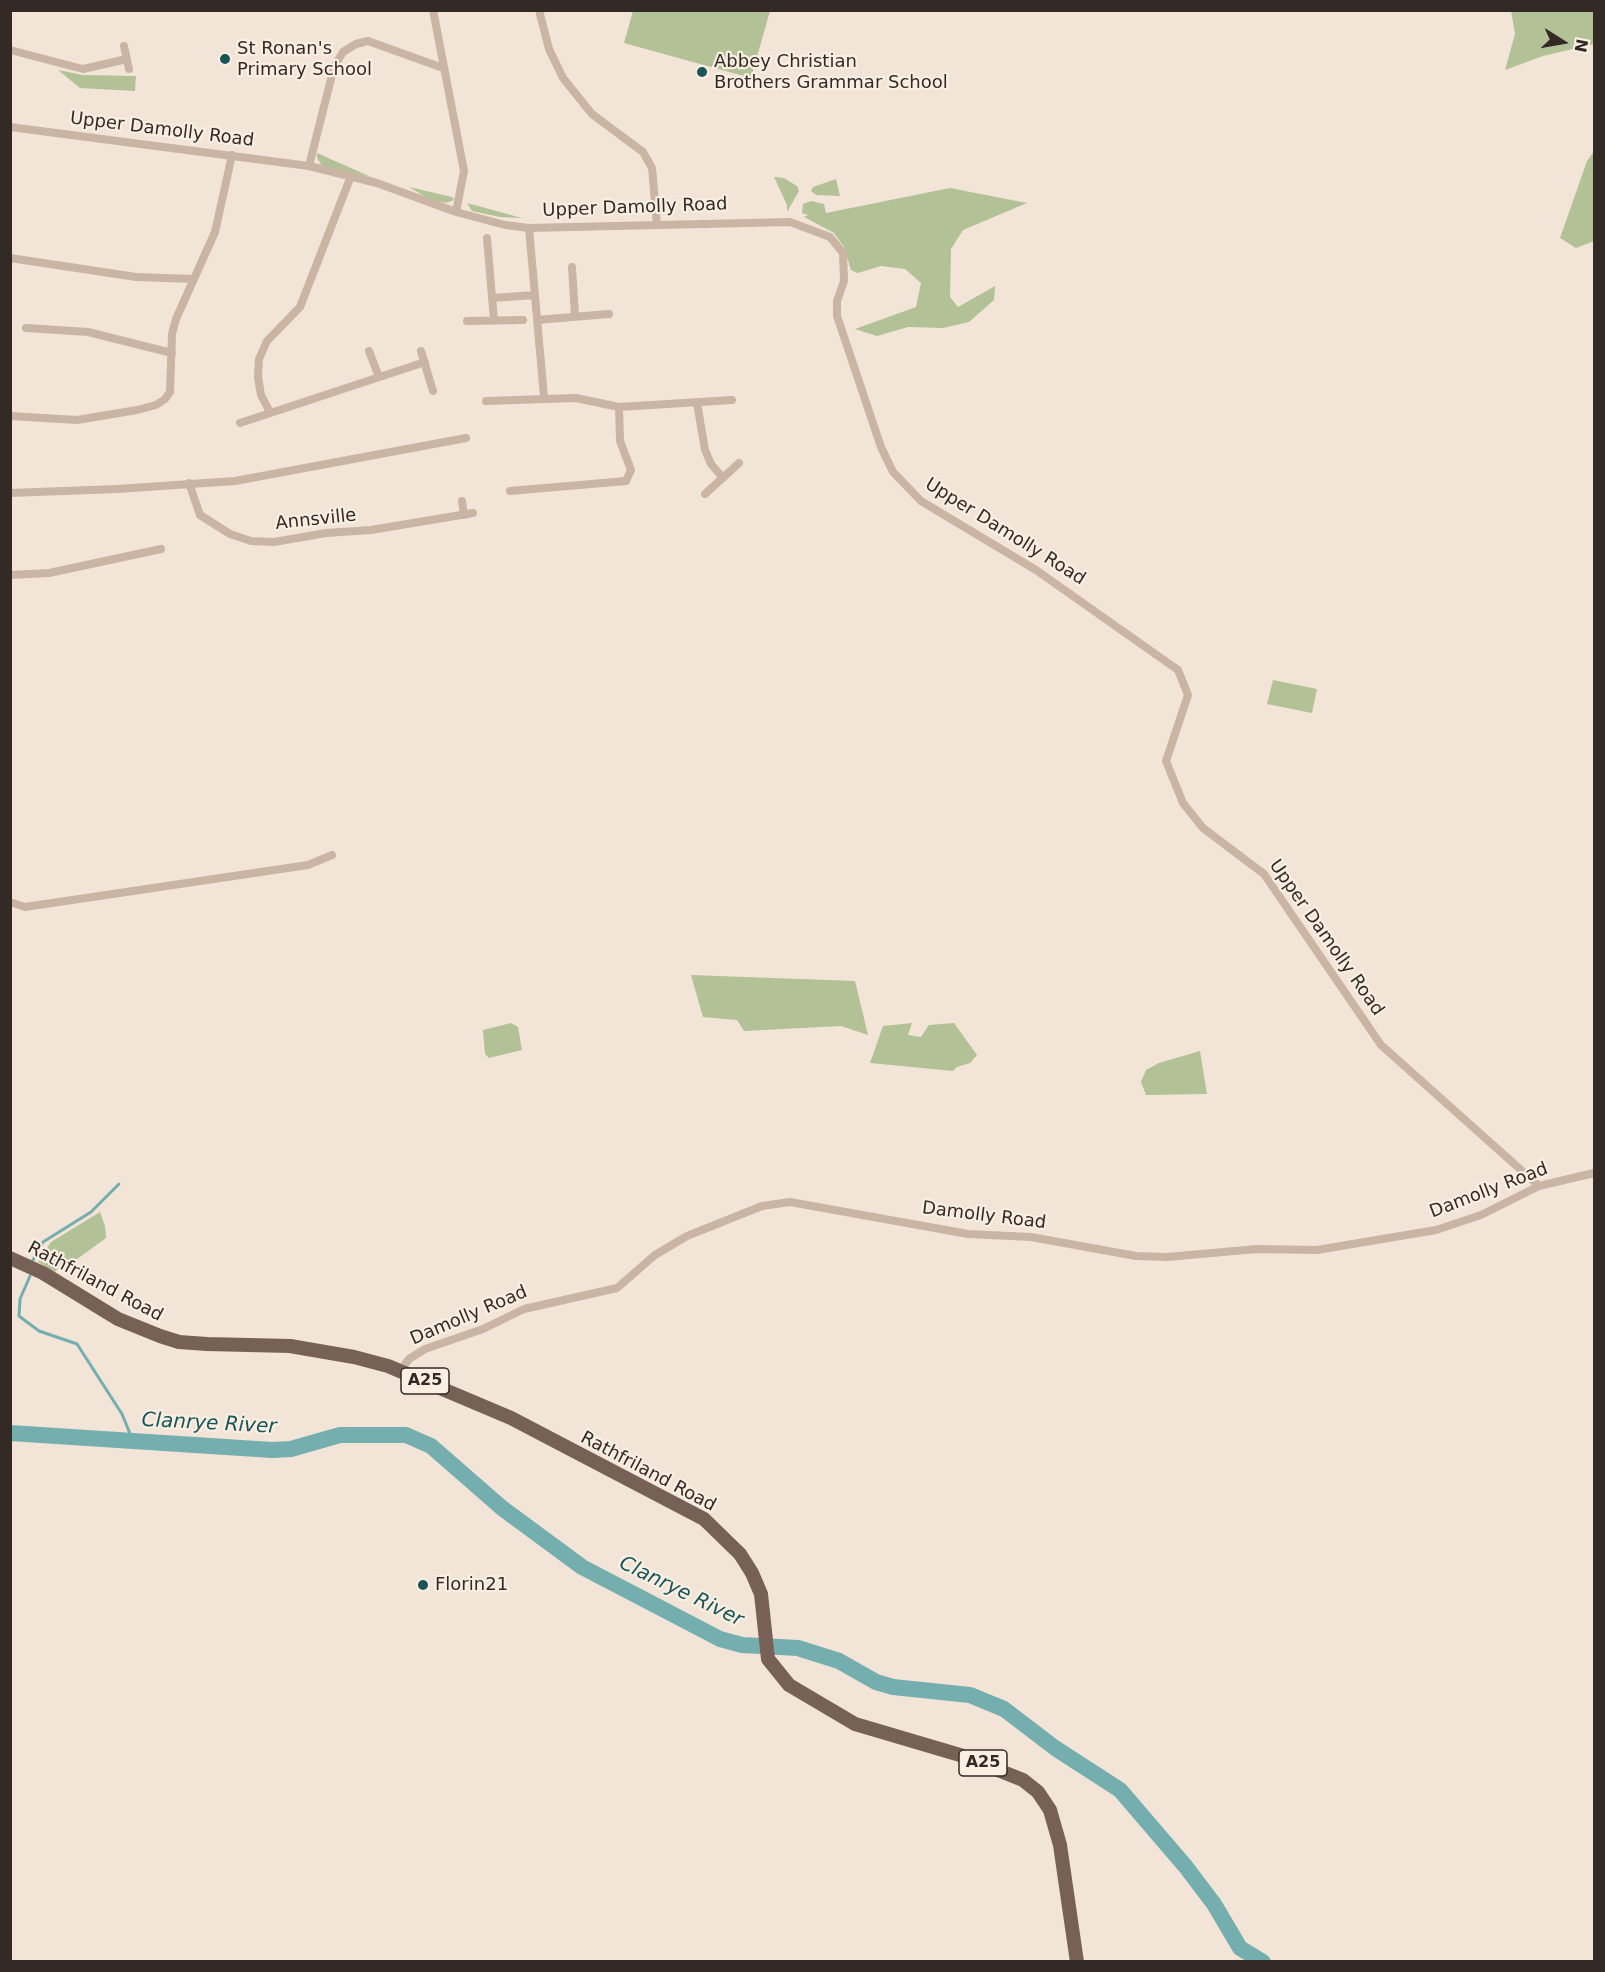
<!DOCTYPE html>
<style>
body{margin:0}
#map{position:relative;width:1605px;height:1972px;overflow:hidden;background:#f2e5d7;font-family:"DejaVu Sans",sans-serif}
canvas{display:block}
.frame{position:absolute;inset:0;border:12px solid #342a25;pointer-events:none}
.north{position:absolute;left:1533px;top:12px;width:60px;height:60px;-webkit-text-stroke:4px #f9efe3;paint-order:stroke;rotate:101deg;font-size:16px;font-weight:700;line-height:24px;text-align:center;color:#342a25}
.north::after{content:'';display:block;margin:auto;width:21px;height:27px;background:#342a25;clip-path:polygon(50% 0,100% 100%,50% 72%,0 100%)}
</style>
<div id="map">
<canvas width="1605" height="1972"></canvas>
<div class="frame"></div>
<div class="north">N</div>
</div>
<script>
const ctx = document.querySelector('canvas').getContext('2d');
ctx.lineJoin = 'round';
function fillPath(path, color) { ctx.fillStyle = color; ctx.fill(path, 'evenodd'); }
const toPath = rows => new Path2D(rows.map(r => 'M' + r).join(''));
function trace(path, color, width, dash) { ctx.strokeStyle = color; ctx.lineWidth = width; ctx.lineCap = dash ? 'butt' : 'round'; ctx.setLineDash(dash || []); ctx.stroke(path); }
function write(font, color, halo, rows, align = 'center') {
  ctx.font = font + ' "DejaVu Sans",sans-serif'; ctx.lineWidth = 4.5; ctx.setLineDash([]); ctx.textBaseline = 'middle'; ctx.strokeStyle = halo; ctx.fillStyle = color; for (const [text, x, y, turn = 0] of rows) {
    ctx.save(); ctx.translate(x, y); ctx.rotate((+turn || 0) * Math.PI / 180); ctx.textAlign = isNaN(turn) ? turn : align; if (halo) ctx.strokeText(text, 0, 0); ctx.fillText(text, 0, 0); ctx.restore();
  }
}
const green = toPath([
 [633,11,633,10,770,11,751,78,624,43],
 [1511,11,1594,11,1594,44,1543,56,1505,70,1515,34],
 [58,70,83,75,136,76,135,91,80,88],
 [1594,151,1594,241,1576,248,1560,238,1587,161],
 [317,153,371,177,322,166,317,158],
 [774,177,784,178,797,186,799,191,787,212,787,205],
 [836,179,840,196,816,195,811,191,813,187],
 [409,187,452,197,454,200,446,203,431,200],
 [950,188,1027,203,963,230,951,249,950,297,958,307,995,286,994,300,969,322,943,328,908,327,877,336,855,329,916,307,921,283,905,269,881,266,858,273,851,270,844,247,834,233,804,217,808,215,802,213,803,204,811,201,824,204,826,213],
 [467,203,522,218,500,217,472,211],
 [1273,680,1317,689,1312,713,1267,704],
 [691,975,855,981,868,1035,841,1026,744,1031,737,1020,703,1017],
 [511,1023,518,1027,522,1050,489,1058,485,1054,483,1030],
 [912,1023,908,1035,921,1037,929,1025,954,1023,977,1055,970,1063,957,1067,953,1071,870,1063,883,1026],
 [1200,1051,1207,1094,1146,1095,1141,1082,1146,1070,1159,1063],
 [100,1212,105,1226,106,1238,73,1262,63,1262,55,1272,38,1262,51,1242]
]);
const stream = toPath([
 [33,1260,43,1242,91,1212,119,1184],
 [30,1276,20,1299,19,1316,39,1331,77,1344,122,1414,133,1441]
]);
const river = toPath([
 [10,1433,272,1450,291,1449,340,1435,406,1435,431,1446,502,1508,582,1567,720,1639,742,1645,798,1648,839,1661,876,1682,893,1687,970,1695,1004,1709,1055,1748,1120,1790,1186,1867,1214,1904,1240,1948,1263,1962]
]);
const minor = toPath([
 [433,10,464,171,456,212],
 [539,10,549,49,563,78,592,114,643,152,652,168,657,225],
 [124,46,129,69],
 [10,50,83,69,127,59],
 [10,127,309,166,377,183,456,212,505,225,529,228,790,222,830,237,843,253,844,281,837,301,837,316,881,447,893,472,921,501,1036,570,1178,670,1188,695,1166,761,1183,803,1203,828,1264,874,1381,1045,1539,1186],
 [309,166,334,67,343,52,356,44,368,41,443,68],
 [529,228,544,397],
 [487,238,494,320],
 [10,258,136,277,194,279],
 [572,267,575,316],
 [492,298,535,295],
 [537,320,609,314],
 [467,321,523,320],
 [26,328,88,332,172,353],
 [369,351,379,377],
 [421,351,433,391],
 [486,401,576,398,619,407,620,441,631,470,626,481,510,491],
 [697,403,705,450,711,464,723,478],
 [619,407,732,400],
 [270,412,261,395,258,377,259,359,267,341,300,307,351,176],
 [10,416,77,420,137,410,156,405,165,399,170,392,172,334,176,319,215,232,232,155],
 [240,423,425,362],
 [189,483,200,515,230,534,251,541,274,542,326,533,371,530,473,513],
 [10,493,117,489,235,481,466,438],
 [705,494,739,463],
 [462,501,464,515],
 [10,575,49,573,161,549],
 [10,902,25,907,308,865,332,855],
 [400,1371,409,1359,425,1349,483,1329,524,1309,617,1288,655,1255,687,1236,762,1206,790,1202,968,1234,1031,1237,1136,1256,1167,1257,1257,1249,1317,1250,1436,1230,1481,1215,1539,1186,1594,1173]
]);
const primary = toPath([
 [10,1258,43,1273,118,1319,160,1336,179,1342,207,1344,290,1346,354,1357,388,1366,511,1418,704,1519,740,1554,752,1573,761,1594,768,1659,789,1685,855,1724,960,1755,1023,1780,1038,1792,1050,1810,1060,1845,1077,1962]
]);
const markers = [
 [225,59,6,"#1a5457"],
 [702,72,6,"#1a5457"],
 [423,1585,6,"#1a5457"]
];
const shields = [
 [425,1381,48],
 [983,1763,48]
];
const shieldNames = [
 ["A25",425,1381],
 ["A25",983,1763]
];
const poiNames = [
 ["St Ronan's",237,49],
 ["Primary School",237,70],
 ["Abbey Christian",714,62],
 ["Brothers Grammar School",714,83],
 ["Florin21",435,1585]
];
const streetNames = [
 ["Upper Damolly Road",162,130,7],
 ["Upper Damolly Road",635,208,-2],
 ["Annsville",316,520,-6],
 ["Upper Damolly Road",1005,532,32],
 ["Upper Damolly Road",1326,938,55],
 ["Damolly Road",1489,1191,-21],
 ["Damolly Road",984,1216,7],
 ["Rathfriland Road",95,1282,28],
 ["Damolly Road",469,1316,-23],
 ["Rathfriland Road",648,1472,28]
];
const waterNames = [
 ["Clanrye River",209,1424,3],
 ["Clanrye River",681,1592,26]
];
fillPath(green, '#b3c197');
trace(stream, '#75aeaf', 3);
trace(river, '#75aeaf', 16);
trace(minor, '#cab4a3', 8);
trace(primary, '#776055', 14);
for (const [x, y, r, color] of markers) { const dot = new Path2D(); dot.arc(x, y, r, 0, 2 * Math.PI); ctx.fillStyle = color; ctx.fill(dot); trace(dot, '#f9efe3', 2); }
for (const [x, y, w] of shields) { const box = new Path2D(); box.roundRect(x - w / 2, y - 13, w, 26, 4.5); ctx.fillStyle = '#f9efe3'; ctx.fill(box); trace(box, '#342a25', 1.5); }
write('bold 16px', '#342a25', null, shieldNames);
write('18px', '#342a25', '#f9efe3', poiNames, 'left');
write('18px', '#342a25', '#f9efe3', streetNames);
write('italic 20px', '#1a5457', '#f9efe3', waterNames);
</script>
